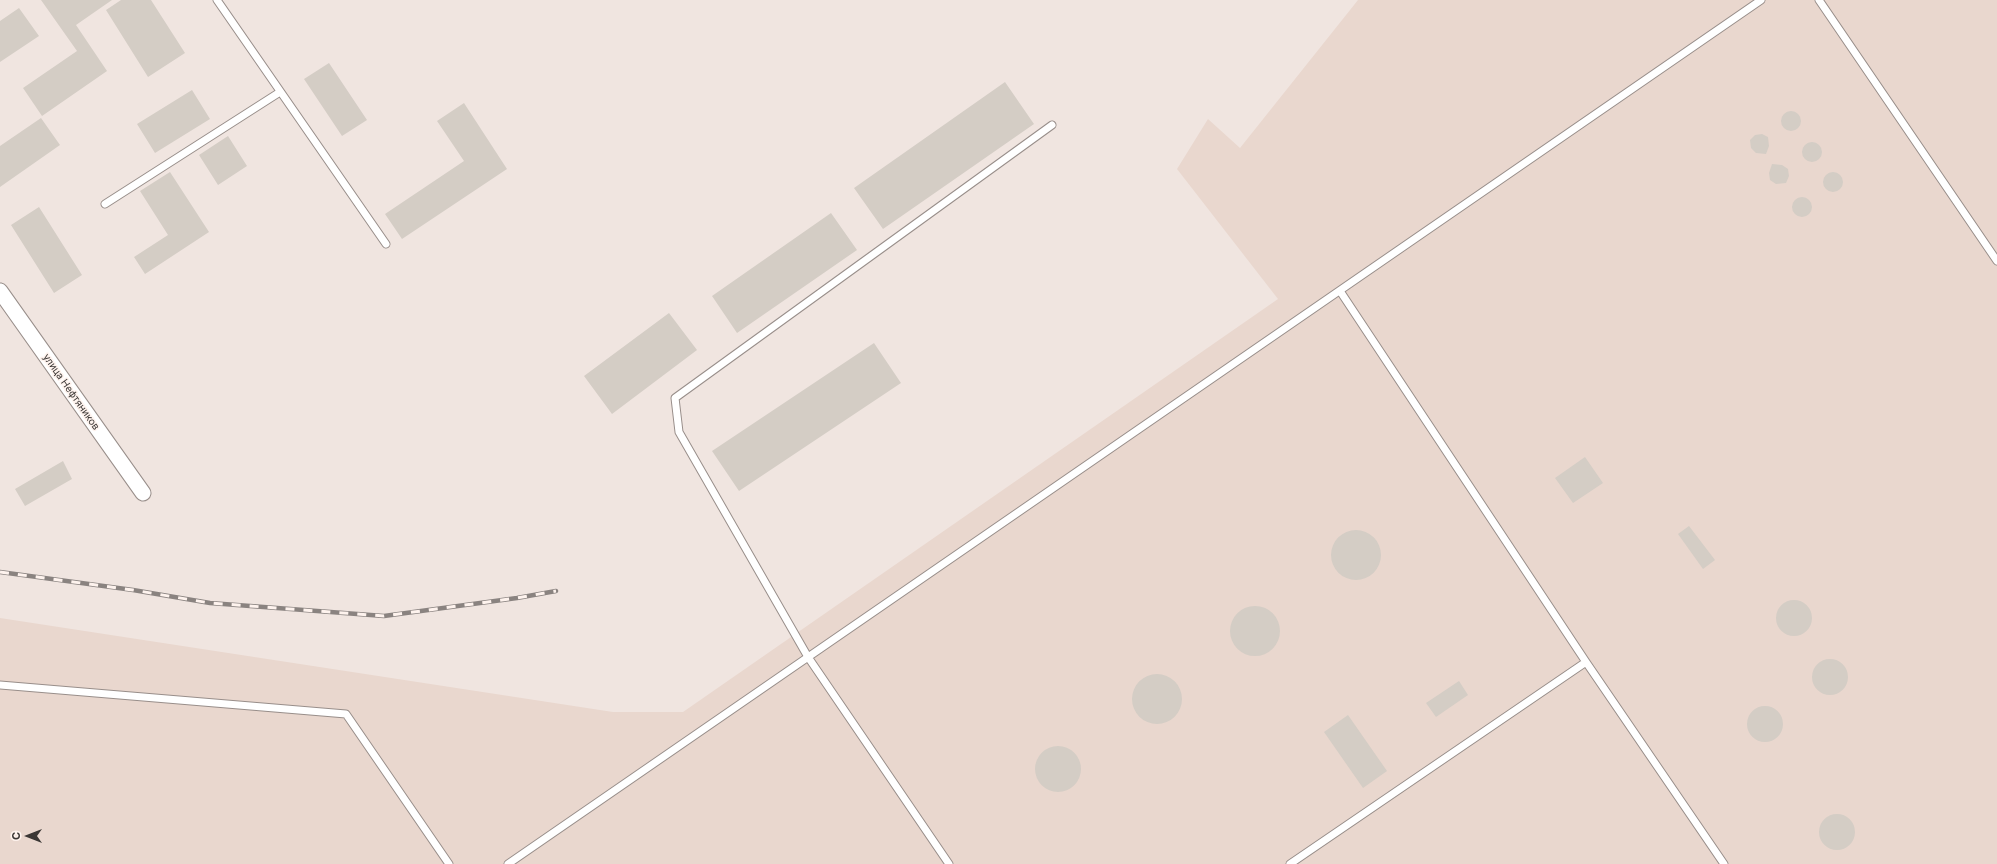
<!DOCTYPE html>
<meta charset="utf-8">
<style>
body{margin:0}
#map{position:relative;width:1997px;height:864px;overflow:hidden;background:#f0e5e0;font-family:Inter,sans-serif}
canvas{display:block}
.north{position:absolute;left:8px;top:816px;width:40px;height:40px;-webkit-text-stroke:3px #fef3ee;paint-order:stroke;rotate:270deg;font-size:11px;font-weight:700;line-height:16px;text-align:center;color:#3b3735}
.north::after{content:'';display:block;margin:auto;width:14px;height:18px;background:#3b3735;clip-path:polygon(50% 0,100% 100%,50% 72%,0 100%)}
</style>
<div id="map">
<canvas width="1997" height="864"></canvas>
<div class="north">С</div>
</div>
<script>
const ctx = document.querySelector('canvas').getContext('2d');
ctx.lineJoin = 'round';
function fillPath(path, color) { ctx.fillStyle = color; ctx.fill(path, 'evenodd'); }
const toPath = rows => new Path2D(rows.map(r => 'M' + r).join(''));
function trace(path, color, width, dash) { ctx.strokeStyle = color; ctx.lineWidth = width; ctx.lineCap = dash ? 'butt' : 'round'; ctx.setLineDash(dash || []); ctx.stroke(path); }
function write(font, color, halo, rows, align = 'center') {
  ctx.font = font + ' Inter,sans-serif'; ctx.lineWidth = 3; ctx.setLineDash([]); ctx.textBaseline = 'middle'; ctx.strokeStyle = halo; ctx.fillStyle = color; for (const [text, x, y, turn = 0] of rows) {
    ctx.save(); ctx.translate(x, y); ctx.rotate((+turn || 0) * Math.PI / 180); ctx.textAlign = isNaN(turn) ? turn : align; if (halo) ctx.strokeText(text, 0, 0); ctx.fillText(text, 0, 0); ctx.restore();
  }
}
const built = toPath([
 [1358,0,1997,0,1997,864,0,864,0,618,613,712,683,712,1278,299,1177,169,1208,119,1240,148]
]);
const building = toPath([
 [41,0,112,0,76,25,107,71,42,116,23,88,77,51],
 [121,0,151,0,185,53,148,77,106,10],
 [19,8,39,36,0,62,0,21],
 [329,63,367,120,342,136,304,79],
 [1005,82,1034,124,883,229,854,188],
 [192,90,210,119,155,153,137,124],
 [464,103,507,169,402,239,385,214,464,161,437,121],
 '1781 121a10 10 0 1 1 20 0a10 10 0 1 1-20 0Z',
 [41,118,60,145,0,187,0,146],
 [1762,134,1768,137,1769,146,1766,154,1756,153,1751,148,1750,140,1755,135],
 [228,136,247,166,218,185,199,155],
 '1802 152a10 10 0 1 1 20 0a10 10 0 1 1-20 0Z',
 [1772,164,1782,165,1788,169,1789,176,1786,183,1776,184,1770,180,1769,173],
 '1823 182a10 10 0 1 1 20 0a10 10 0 1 1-20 0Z',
 [170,172,209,232,145,274,134,257,168,235,140,191],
 '1792 207a10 10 0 1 1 20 0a10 10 0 1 1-20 0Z',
 [39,207,82,275,54,293,11,225],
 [831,213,857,250,737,333,712,296],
 [669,313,697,350,612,414,584,376],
 [874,343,901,383,739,491,712,451],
 [1585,457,1603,483,1573,503,1555,478],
 [63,461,72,479,25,506,15,489],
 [1689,526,1715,560,1703,569,1678,534],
 '1331 555a25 25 0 1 1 50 0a25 25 0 1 1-50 0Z',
 '1776 618a18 18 0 1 1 36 0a18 18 0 1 1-36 0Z',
 '1230 631a25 25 0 1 1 50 0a25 25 0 1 1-50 0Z',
 '1812 677a18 18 0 1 1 36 0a18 18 0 1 1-36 0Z',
 '1132 699a25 25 0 1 1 50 0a25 25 0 1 1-50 0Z',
 [1459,681,1468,695,1436,717,1426,703],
 '1747 724a18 18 0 1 1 36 0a18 18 0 1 1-36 0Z',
 [1348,715,1387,771,1363,788,1324,732],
 '1035 769a23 23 0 1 1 46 0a23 23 0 1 1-46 0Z',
 '1819 832a18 18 0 1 1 36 0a18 18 0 1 1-36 0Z'
]);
const lane = toPath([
 [217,0,386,244],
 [1819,0,1997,261],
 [105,204,280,92],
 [1340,291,1586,662,1724,864],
 [0,685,346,714,449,864],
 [508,864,1761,0],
 [949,864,808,657,679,432,675,398,1052,125],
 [1290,864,1586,662]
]);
const street = toPath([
 [0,291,143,493]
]);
const rail = toPath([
 [0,572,133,590,210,603,384,616,517,598,556,591]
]);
const streetNames = [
 ["улица Нефтяников",71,392,55]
];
fillPath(built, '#e9d7ce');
fillPath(building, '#d4cdc5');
trace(lane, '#988e8a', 9);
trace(street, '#988e8a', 17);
trace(lane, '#fff', 7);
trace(street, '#fff', 15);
trace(rail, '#8a8380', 4.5);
trace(rail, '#fef3ee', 3, [9]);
write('10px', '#3b3735', '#fef3ee', streetNames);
</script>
